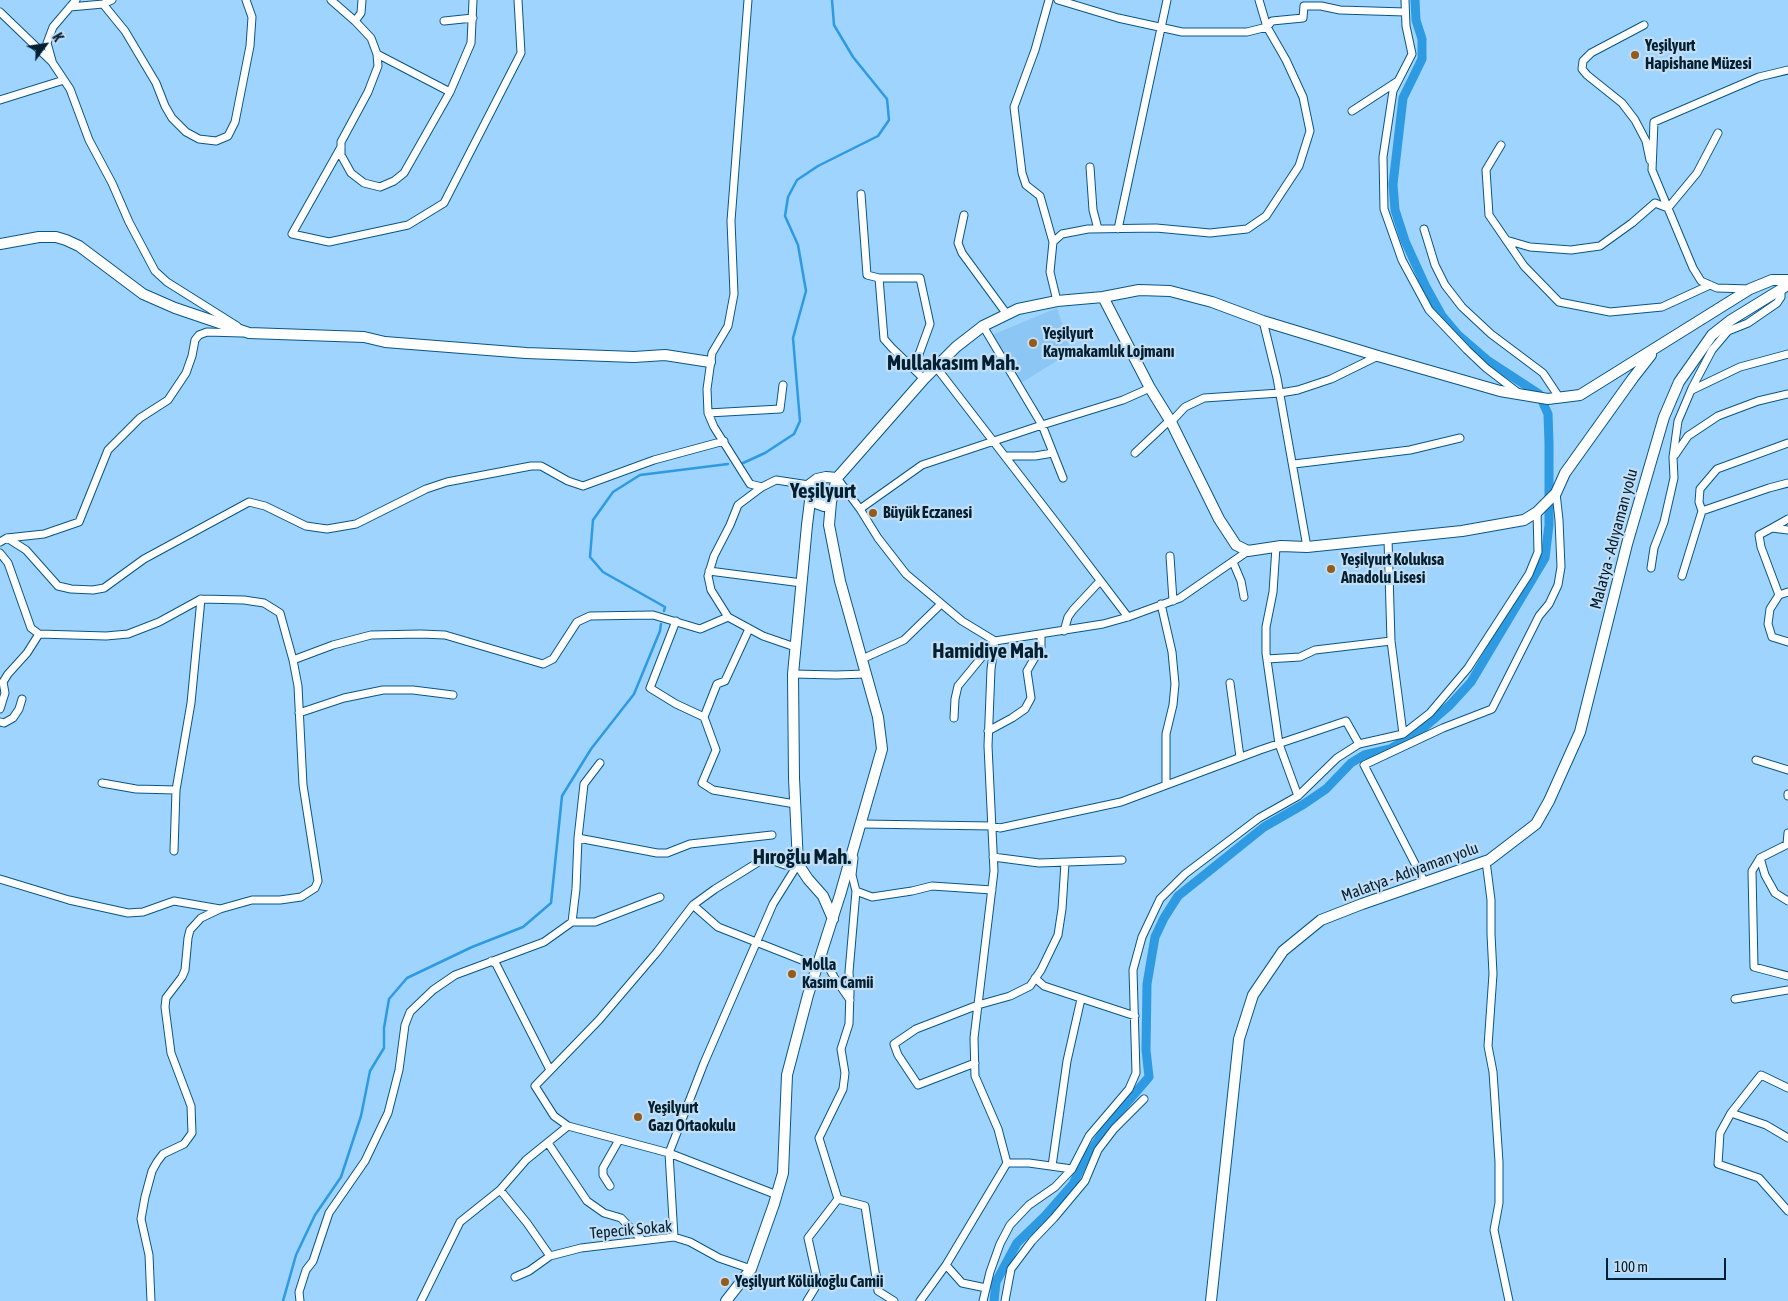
<!DOCTYPE html>
<meta charset="utf-8">
<style>
body{margin:0}
#map{position:relative;width:1788px;height:1301px;overflow:hidden;background:#9ed4fe;font-family:"Asap Condensed",sans-serif}
canvas{display:block}
.north{position:absolute;left:20px;top:20px;width:50px;height:50px;-webkit-text-stroke:4px #c3ddf3;paint-order:stroke;rotate:59deg;font-size:14px;font-weight:700;line-height:20px;text-align:center;color:#031f32}
.north::after{content:'';display:block;margin:auto;width:18px;height:22px;background:#031f32;clip-path:polygon(50% 0,100% 100%,50% 72%,0 100%)}
.scale{position:absolute;left:1606px;top:1258px;width:120px;height:22px;box-sizing:border-box;border:2px solid #031f32;border-top:0;padding-left:6px;font-size:15px;line-height:18px;white-space:nowrap;color:#031f32;-webkit-text-stroke:4px #c3ddf3;paint-order:stroke}
</style>
<div id="map">
<canvas width="1788" height="1301"></canvas>
<div class="north">K</div>
<div class="scale">100 m</div>
</div>
<script>
const ctx = document.querySelector('canvas').getContext('2d');
ctx.lineJoin = 'round';
function fillPath(path, color) { ctx.fillStyle = color; ctx.fill(path, 'evenodd'); }
const toPath = rows => new Path2D(rows.map(r => 'M' + r).join(''));
function trace(path, color, width, dash) { ctx.strokeStyle = color; ctx.lineWidth = width; ctx.lineCap = dash ? 'butt' : 'round'; ctx.setLineDash(dash || []); ctx.stroke(path); }
function write(font, color, halo, rows, align = 'center') {
  ctx.font = font + ' "Asap Condensed",sans-serif'; ctx.lineWidth = 4.5; ctx.setLineDash([]); ctx.textBaseline = 'middle'; ctx.strokeStyle = halo; ctx.fillStyle = color; for (const [text, x, y, turn = 0] of rows) {
    ctx.save(); ctx.translate(x, y); ctx.rotate((+turn || 0) * Math.PI / 180); ctx.textAlign = isNaN(turn) ? turn : align; if (halo) ctx.strokeText(text, 0, 0); ctx.fillText(text, 0, 0); ctx.restore();
  }
}
const built = toPath([
 [1057,308,1071,352,1021,383,992,335]
]);
const stream = toPath([
 [743,463,765,453,794,434,800,421,793,338,806,291,798,245,785,216,788,197,797,180,818,166,878,136,889,120,887,99,853,57,834,25,832,0],
 [664,611,665,607,603,572,590,557,593,520,613,492,640,475,728,464],
 [283,1301,296,1255,315,1215,341,1177,361,1116,370,1071,384,1048,384,1028,389,999,407,978,472,947,523,927,551,903,562,796,591,749,634,694,660,631,661,624]
]);
const canal = toPath([
 [994,1301,996,1282,1017,1243,1045,1216,1073,1184,1084,1161,1111,1121,1149,1077,1146,1050,1147,984,1155,937,1164,918,1178,896,1264,827,1304,804,1326,789,1351,763,1364,755,1390,749,1421,730,1450,705,1471,682,1545,558,1549,525,1549,443,1548,414,1539,394,1487,360,1458,335,1442,316,1426,287,1405,241,1395,210,1393,184,1403,98,1422,59,1422,39,1416,20,1415,0]
]);
const street = toPath([
 [331,0,355,21,371,38,377,54,378,66,368,92,341,142,341,155,351,173,364,183,380,187,394,181,404,173,450,92,471,43,473,0],
 [748,0,731,221,734,294,728,326,712,353,707,389,708,413,714,427,750,484,762,487,776,480,809,485],
 [1049,0,1035,50,1014,107,1022,173,1026,185,1040,196,1053,242],
 [1058,0,1118,18,1182,32,1247,32,1267,27,1272,21,1303,18,1304,6,1321,6,1340,10,1405,12],
 [1405,0,1406,26,1412,54,1393,91,1383,157,1384,209,1402,260,1429,310,1467,350,1486,368,1520,394],
 [103,4,125,31,156,83,165,106,172,118,186,132,199,139,216,141,228,136,235,122,250,46,252,17,246,0],
 [70,7,103,4,112,0],
 [0,12,52,62,70,89,89,140,112,183,129,222,155,271,167,282,237,326],
 [355,21,361,13,362,0],
 [444,21,473,18],
 [1644,25,1591,53,1583,61,1582,69,1587,75,1622,103,1635,120,1646,141,1650,160],
 [377,54,450,92],
 [52,61,47,43,53,27,76,0],
 [0,100,64,80],
 [1352,111,1398,81],
 [1501,145,1486,170,1489,215,1524,266,1559,302,1610,312,1662,307,1710,285],
 [341,147,292,234,329,242,408,225,444,203,521,53,518,0],
 [1090,167,1093,210,1098,229],
 [861,194,867,275,879,278,920,278,930,324,914,368],
 [964,215,958,243,962,253,1006,313],
 [1118,229,1167,0],
 [1424,229,1435,265,1445,285,1462,307,1491,334,1543,373,1559,397],
 [1506,240,1530,247,1571,250,1600,246,1632,223,1655,203,1668,208,1697,173,1718,133],
 [879,278,884,339,892,348,924,379],
 [1750,289,1717,288,1701,281,1693,268,1652,170,1654,122,1759,77,1788,70],
 [1057,301,1050,272,1053,242,1062,234,1088,229,1156,228,1210,233,1247,229,1266,216,1299,166,1310,131,1303,97,1286,60,1267,27,1259,0],
 [1263,321,1277,378,1307,547],
 [983,326,1042,425,1063,478],
 [936,367,1071,542,1128,617],
 [1692,390,1740,367,1788,354],
 [708,413,780,409,783,385],
 [1171,422,1185,407,1204,398,1280,393,1298,390,1331,379,1378,356],
 [1135,453,1170,420],
 [1675,455,1688,436,1718,416,1758,401,1788,394],
 [1006,456,1035,456,1053,453],
 [1294,464,1410,450,1460,438],
 [837,478,860,509,878,538,906,574,962,621,995,641,1103,624,1128,617,1180,598,1248,551],
 [762,487,738,505,730,525,714,556,708,576,711,590,728,617,763,636,795,647],
 [860,509,922,465,1042,425,1123,400,1150,388],
 [1702,511,1769,488,1788,483],
 [1788,519,1772,528,1788,530],
 [1772,528,1759,535,1761,547,1779,595],
 [7,538,26,550,58,586,71,589,93,590,104,588,144,559,249,502,265,506,306,526,327,529,356,524,426,489,447,482,531,466,541,466,568,481,583,486,654,460,724,441],
 [1388,539,1391,641,1403,734],
 [0,542,7,538,44,534,79,522,108,450,140,418,168,400,186,373,192,356,195,340,199,335,207,332,242,333],
 [1276,547,1273,592,1266,627,1266,653,1279,744,1298,796],
 [0,553,8,563,31,628,39,634,106,636,128,634,159,622,201,599,244,600,264,603,280,613,293,660,298,686,303,785,318,881,315,888,301,897,280,900,252,900,220,909,201,918,190,930,188,938,185,970,182,977,166,998,165,1007,171,1053,191,1106,192,1133,184,1144,163,1154,157,1162,152,1171,145,1197,141,1219,149,1255,151,1301],
 [1170,556,1173,601],
 [1233,562,1241,581,1244,597],
 [1651,568,1654,548,1664,522,1674,478,1673,457,1678,421,1692,388,1712,350,1728,331,1748,323,1777,303,1781,297,1781,289],
 [709,571,802,583],
 [1682,576,1702,511,1699,502,1700,489,1717,469,1788,443],
 [1788,592,1779,595,1770,609,1768,624,1772,637,1788,642],
 [1161,604,1172,652,1175,684,1173,705,1166,734,1166,785],
 [676,621,650,688,676,704,704,717],
 [749,629,725,681,717,684,704,717,716,750,702,783,713,790,795,804],
 [1064,631,1068,617,1073,610,1100,581],
 [862,659,904,640,941,604],
 [1267,659,1300,657,1315,650,1391,641],
 [293,660,333,645,371,635,421,634,445,635,543,664,553,659,577,622,590,616,653,615,700,629,728,617],
 [793,674,836,675,866,674],
 [1230,683,1240,757],
 [0,709,5,693,3,682,8,674,27,653,39,634],
 [299,713,344,698,383,690,413,690,453,695],
 [954,718,955,699,958,686,995,641],
 [0,722,4,723,13,718,19,709,22,699],
 [988,731,1012,718,1025,709,1031,698,1027,671,1041,647,1041,635],
 [1756,760,1788,770],
 [102,783,136,789,176,790],
 [1788,794,1788,796],
 [862,824,992,826,1000,828,1121,802,1260,750,1346,721,1359,744],
 [578,838,657,853,667,853,690,844,772,835],
 [1787,844,1788,833],
 [1788,844,1760,858,1752,871,1754,967,1788,976],
 [174,851,176,790,191,703,201,599],
 [993,857,1039,863,1122,860],
 [854,858,852,875,856,891,872,897,912,891,932,886,992,890],
 [1760,858,1765,875,1775,893,1788,901],
 [1486,861,1491,900,1491,934,1493,974,1488,1046,1493,1072,1499,1162,1499,1203,1494,1230,1509,1301],
 [0,879,69,900,128,913,143,912,174,901,220,909],
 [1425,883,1364,765,1443,728,1492,709,1539,616,1549,604,1558,585,1561,567,1559,520,1556,493],
 [856,891,849,972,850,991,849,1024,841,1049,845,1073,843,1089,819,1138,838,1199,865,1206,878,1291,894,1301],
 [693,905,718,927,817,966],
 [572,922,576,889,578,838,584,784,600,763],
 [821,953,834,977,850,1000],
 [491,961,496,964,550,1070],
 [1035,978,1044,986,1135,1016],
 [1735,999,1788,990],
 [975,1063,918,1085,898,1055,894,1044,916,1029,978,1005,1010,996,1030,986,1041,970,1058,935,1062,909,1065,863],
 [1731,1113,1761,1075,1788,1088],
 [1788,1138,1766,1125,1731,1113,1720,1133,1718,1164,1759,1178,1788,1211],
 [548,1143,587,1201,604,1213,621,1218,642,1240],
 [1007,1163,1029,1163,1072,1169],
 [1052,1166,1067,1061,1081,999],
 [610,1186,603,1175,603,1168,619,1140],
 [500,1190,527,1223,550,1256],
 [674,1237,669,1153,704,1063,773,904,798,864,785,865,765,858,715,889,693,905,657,952,599,1020,535,1086,554,1116,568,1126,669,1153,777,1195],
 [946,1265,962,1283,986,1288],
 [515,1277,529,1271,550,1256,581,1248,674,1237,690,1242,719,1258,751,1269],
 [300,1301,299,1292,306,1270,313,1261,329,1213,365,1161,388,1113,399,1070,405,1025,410,1012,433,990,455,975,544,942,572,922,595,922,660,897],
 [421,1301,460,1222,500,1190,526,1160,568,1126],
 [807,1301,818,1283,808,1238,838,1199],
 [920,1301,946,1265,1007,1163,998,1129,975,1076,974,1038,994,871,988,746,991,669,995,641],
 [983,1301,990,1272,1000,1244,1010,1225,1029,1205,1055,1187,1072,1169,1089,1136,1129,1089,1136,1073,1133,970,1142,937,1160,899,1185,874,1259,818,1298,796,1337,758,1359,744,1403,734,1430,713,1468,668,1529,574,1538,552,1537,512],
 [1005,1301,1011,1269,1032,1241,1054,1218,1085,1181,1098,1150,1114,1129,1144,1099]
]);
const secondary = toPath([
 [0,244,39,237,56,237,66,240,79,246,143,294,175,308,249,333,364,337,385,342,526,353,634,357,665,355,710,362],
 [1103,297,1150,388,1171,422,1219,519,1236,545,1248,551,1281,546,1307,547,1462,531,1524,520,1537,512,1556,493,1565,473,1633,378,1651,355],
 [810,501,807,525,793,674,794,778,798,864,808,879,823,896,833,919],
 [831,502,824,506,810,501,808,492,809,485,817,479,826,477,837,478],
 [726,1301,751,1269,774,1204,783,1173,787,1075,808,995,840,895,882,749,878,717,840,581,829,525,831,502,837,478,924,379,956,347,983,326,1018,309,1057,301,1103,297,1139,290,1170,291,1212,302,1263,321,1378,356,1500,391,1548,399,1580,395,1750,289,1772,280,1788,280],
 [1211,1301,1239,1039,1253,995,1283,951,1321,920,1362,904,1489,860,1536,824,1549,801,1580,732,1627,544,1664,417,1679,382,1712,335,1731,320,1788,285]
]);
const markers = [
 [1635,55,5,"#955b1a"],
 [1033,343,5,"#955b1a"],
 [873,513,5,"#955b1a"],
 [1331,569,5,"#955b1a"],
 [792,974,5,"#955b1a"],
 [638,1117,5,"#955b1a"],
 [725,1282,5,"#955b1a"]
];
const poiNames = [
 ["Yeşilyurt",1645,46],
 ["Hapishane Müzesi",1645,64],
 ["Yeşilyurt",1043,334],
 ["Kaymakamlık Lojmanı",1043,352],
 ["Büyük Eczanesi",883,513],
 ["Yeşilyurt Kolukısa",1341,560],
 ["Anadolu Lisesi",1341,578],
 ["Molla",802,965],
 ["Kasım Camii",802,983],
 ["Yeşilyurt",648,1108],
 ["Gazı Ortaokulu",648,1126],
 ["Yeşilyurt Kölükoğlu Camii",735,1282]
];
const streetNames = [
 ["Malatya - Adıyaman yolu",1614,539,-75],
 ["Malatya - Adıyaman yolu",1410,872,-20],
 ["Tepecik Sokak",631,1230,-5]
];
const districtNames = [
 ["Mullakasım Mah.",953,363],
 ["Yeşilyurt",823,491],
 ["Hamidiye Mah.",990,651],
 ["Hıroğlu Mah.",802,857]
];
fillPath(built, '#8cc6f4');
trace(stream, '#2e9ae2', 2.5);
trace(canal, '#2e9ae2', 9);
trace(street, '#085685', 9);
trace(secondary, '#085685', 12);
trace(street, '#fff', 7);
trace(secondary, '#fff', 10);
for (const [x, y, r, color] of markers) { const dot = new Path2D(); dot.arc(x, y, r, 0, 2 * Math.PI); ctx.fillStyle = color; ctx.fill(dot); trace(dot, '#c3ddf3', 2); }
write('bold 16px', '#031f32', '#c3ddf3', poiNames, 'left');
write('16px', '#031f32', '#c3ddf3', streetNames);
write('bold 21px', '#031f32', '#c3ddf3', districtNames);
</script>
